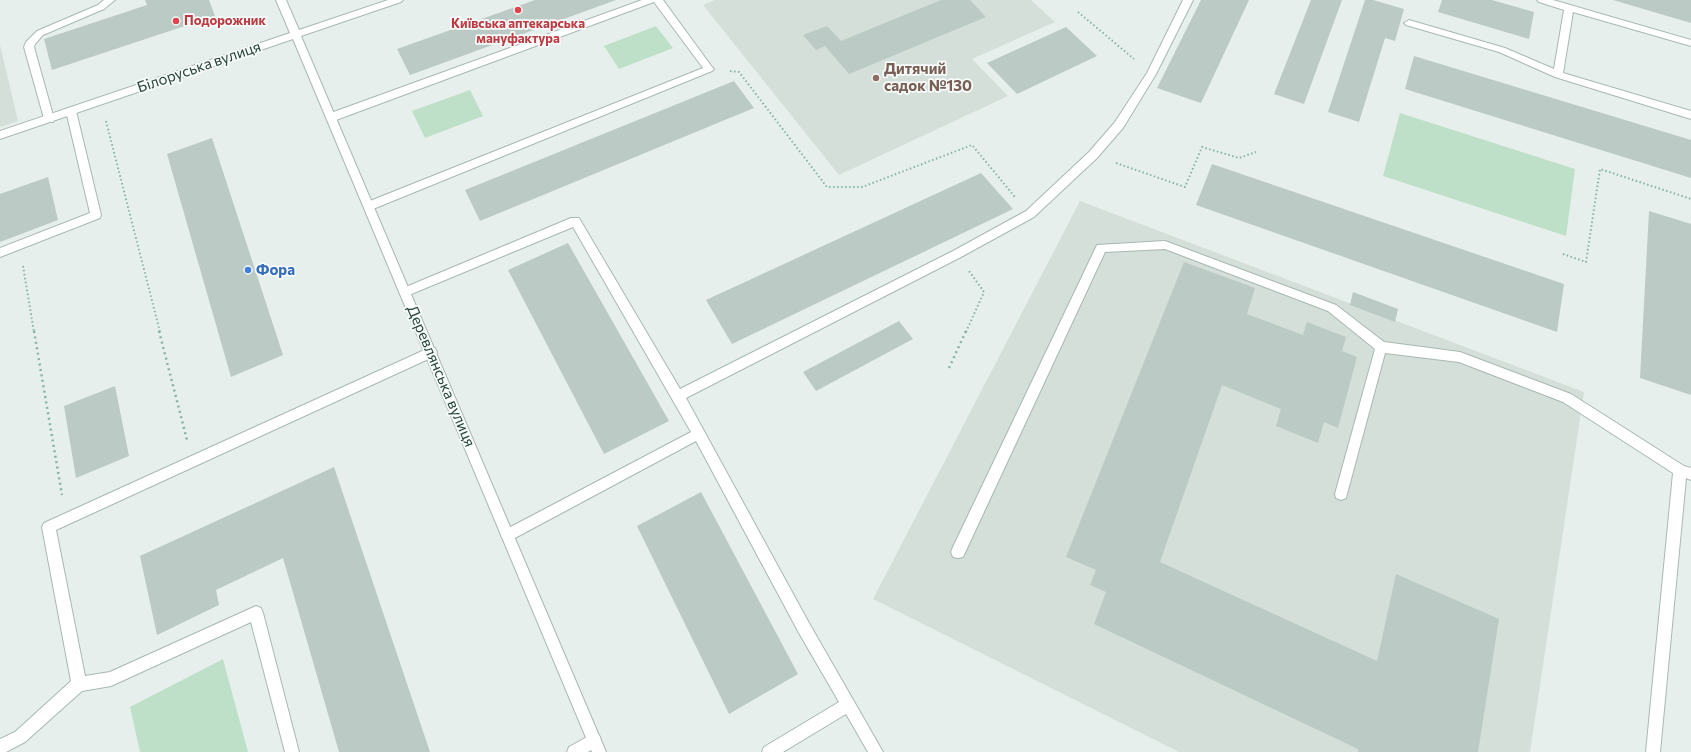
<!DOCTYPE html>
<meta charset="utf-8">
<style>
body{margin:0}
canvas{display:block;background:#e6efeb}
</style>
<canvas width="1691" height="752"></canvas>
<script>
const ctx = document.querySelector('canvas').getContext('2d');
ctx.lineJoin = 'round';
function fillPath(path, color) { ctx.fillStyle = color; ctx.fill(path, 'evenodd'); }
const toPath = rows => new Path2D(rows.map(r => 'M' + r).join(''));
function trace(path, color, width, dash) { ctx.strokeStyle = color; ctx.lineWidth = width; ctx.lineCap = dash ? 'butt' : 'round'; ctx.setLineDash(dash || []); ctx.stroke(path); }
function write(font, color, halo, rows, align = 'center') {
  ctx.font = font + ' Commissioner,sans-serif'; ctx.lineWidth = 3.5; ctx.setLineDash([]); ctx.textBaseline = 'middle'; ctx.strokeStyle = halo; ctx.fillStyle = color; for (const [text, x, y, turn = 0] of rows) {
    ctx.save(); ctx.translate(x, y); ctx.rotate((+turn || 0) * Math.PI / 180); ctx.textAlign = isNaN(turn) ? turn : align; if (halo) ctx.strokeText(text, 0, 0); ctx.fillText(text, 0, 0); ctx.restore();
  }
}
const built = toPath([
 [715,0,1031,0,1055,22,972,59,1008,96,839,175,703,5],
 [0,45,18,121,0,127],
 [1080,201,1584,392,1530,752,1179,752,873,599]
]);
const green = toPath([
 [656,26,673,48,619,69,604,46],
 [470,90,483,116,425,138,412,111],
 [1400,113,1575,169,1566,236,1383,176],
 [223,659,248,752,140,752,130,707]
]);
const building = toPath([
 [145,0,209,0,215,16,52,70,44,39,147,5],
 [535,0,616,0,410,75,397,49],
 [941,0,970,0,986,17,849,74,825,46,816,50,803,35,827,26,841,41],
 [1201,0,1249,0,1201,103,1157,88],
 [1311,0,1342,0,1304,104,1274,94],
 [1365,0,1373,0,1404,9,1395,41,1385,38,1359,122,1328,112],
 [1442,0,1492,0,1534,12,1529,39,1438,12],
 [1613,0,1691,0,1691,23],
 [1066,27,1097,56,1017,94,987,63],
 [1414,56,1691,140,1691,178,1405,89],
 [734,81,754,108,480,221,465,190],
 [212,138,283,355,231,377,167,154],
 [1212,164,1564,284,1557,332,1196,205],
 [981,173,1013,209,732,344,706,300],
 [48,177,58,220,0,242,0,194],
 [1649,211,1691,224,1691,395,1640,378],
 [568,243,669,421,604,454,508,270],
 [1184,262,1255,288,1247,314,1303,335,1307,322,1346,337,1342,351,1357,357,1338,428,1324,422,1318,443,1276,426,1281,409,1222,385,1160,562,1377,661,1396,574,1499,619,1478,752,1358,752,1358,749,1094,624,1106,592,1090,585,1096,570,1066,557],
 [1353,292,1398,309,1395,322,1350,305],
 [899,321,913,339,816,391,803,372],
 [115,386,129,456,76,478,64,406],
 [334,467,430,752,339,752,283,558,216,590,219,605,157,635,140,556],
 [701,492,798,674,729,714,637,526]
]);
const pathFar1 = toPath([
 [1078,12,1134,59],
 [730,71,739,72,827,187,862,187,972,145,1015,197],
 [106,121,160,332],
 [1116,163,1185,187,1202,147,1239,158,1256,152],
 [1563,254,1586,262,1600,169,1691,199],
 [23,266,34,332],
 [966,332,984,292,969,271]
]);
const path = toPath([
 [34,331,62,495],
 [159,331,187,440],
 [949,368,966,331]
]);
const lane = toPath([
 [104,0,115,0,104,9,43,35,35,44,34,47,54,119,53,122,45,122,24,47,26,42,37,31,98,5,104,0],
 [642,0,663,0,712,67,714,69,712,71,373,209,365,209,364,206,365,203,703,68,654,2,336,120,328,120,327,117,328,114,642,0],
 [1183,0,1193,0,1156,74,1123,128,1097,158,1034,217,961,257,686,398,809,623,883,752,868,752,846,714,783,752,762,752,764,747,839,702,799,633,696,441,513,539,508,541,503,539,501,535,503,531,691,432,573,227,409,295,401,295,399,292,401,289,571,218,579,218,680,389,953,251,1026,211,1089,152,1115,122,1147,73,1183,0],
 [1537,0,1553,0,1691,40,1691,46,1573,12,1563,73,1691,111,1691,119,1555,77,1499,52,1406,25,1404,23,1409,20,1505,48,1554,69,1564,10,1539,2,1537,0],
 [71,107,76,111,101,215,100,218,0,257,0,248,90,213,66,111,71,107],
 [1165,241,1336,305,1384,342,1460,352,1571,394,1684,466,1691,468,1691,480,1686,478,1660,752,1646,752,1673,473,1563,402,1459,362,1385,353,1347,494,1346,498,1341,500,1336,498,1335,494,1375,349,1328,311,1165,249,1105,252,963,557,958,558,953,557,951,552,953,547,1097,245,1165,241],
 [431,347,435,348,437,352,435,356,56,530,85,676,110,672,256,606,261,608,263,613,299,752,285,752,251,622,111,686,82,691,25,742,6,752,0,752,0,739,15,732,71,681,42,527,44,523,431,347],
 [594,733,599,735,601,740,599,745,588,752,567,752,569,747,594,733]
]);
const street = toPath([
 [276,0,286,0,299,30,388,0,403,0,401,2,301,36,606,752,592,752,293,39,0,139,0,131,290,33,276,0]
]);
const markers = [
 [518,10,4,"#e0444e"],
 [176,21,4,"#e0444e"],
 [876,78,4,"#8d6e63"],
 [248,270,4,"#3f7fe0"]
];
const farHealthnames = [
 ["Подорожник",184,21],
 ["Київська аптекарська",518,24,"center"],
 ["мануфактура",518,39,"center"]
];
const streetNames = [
 ["Білоруська вулиця",199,67,-19],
 ["Деревлянська вулиця",441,376,67]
];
const educationNames = [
 ["Дитячий",884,69],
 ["садок №130",884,86]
];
const shopNames = [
 ["Фора",256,270]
];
fillPath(built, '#d4dfda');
fillPath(green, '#bfe0c8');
fillPath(building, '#bbcac4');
trace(lane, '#a8b8b2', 2);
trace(street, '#a8b8b2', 2);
trace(pathFar1, '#86b3a5', 2, [1.5, 2.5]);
trace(path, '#86b3a5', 2.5, [2, 3.5]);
fillPath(lane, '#fff');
fillPath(street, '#fff');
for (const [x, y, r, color] of markers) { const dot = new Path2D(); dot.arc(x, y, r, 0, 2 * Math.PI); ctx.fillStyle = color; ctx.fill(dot); trace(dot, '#f7fbf9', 1.5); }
write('bold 13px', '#be3a42', '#f7fbf9', farHealthnames, 'left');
write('15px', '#24423a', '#f7fbf9', streetNames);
write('bold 15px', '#785e54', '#f7fbf9', educationNames, 'left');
write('bold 15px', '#366cbe', '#f7fbf9', shopNames, 'left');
</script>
